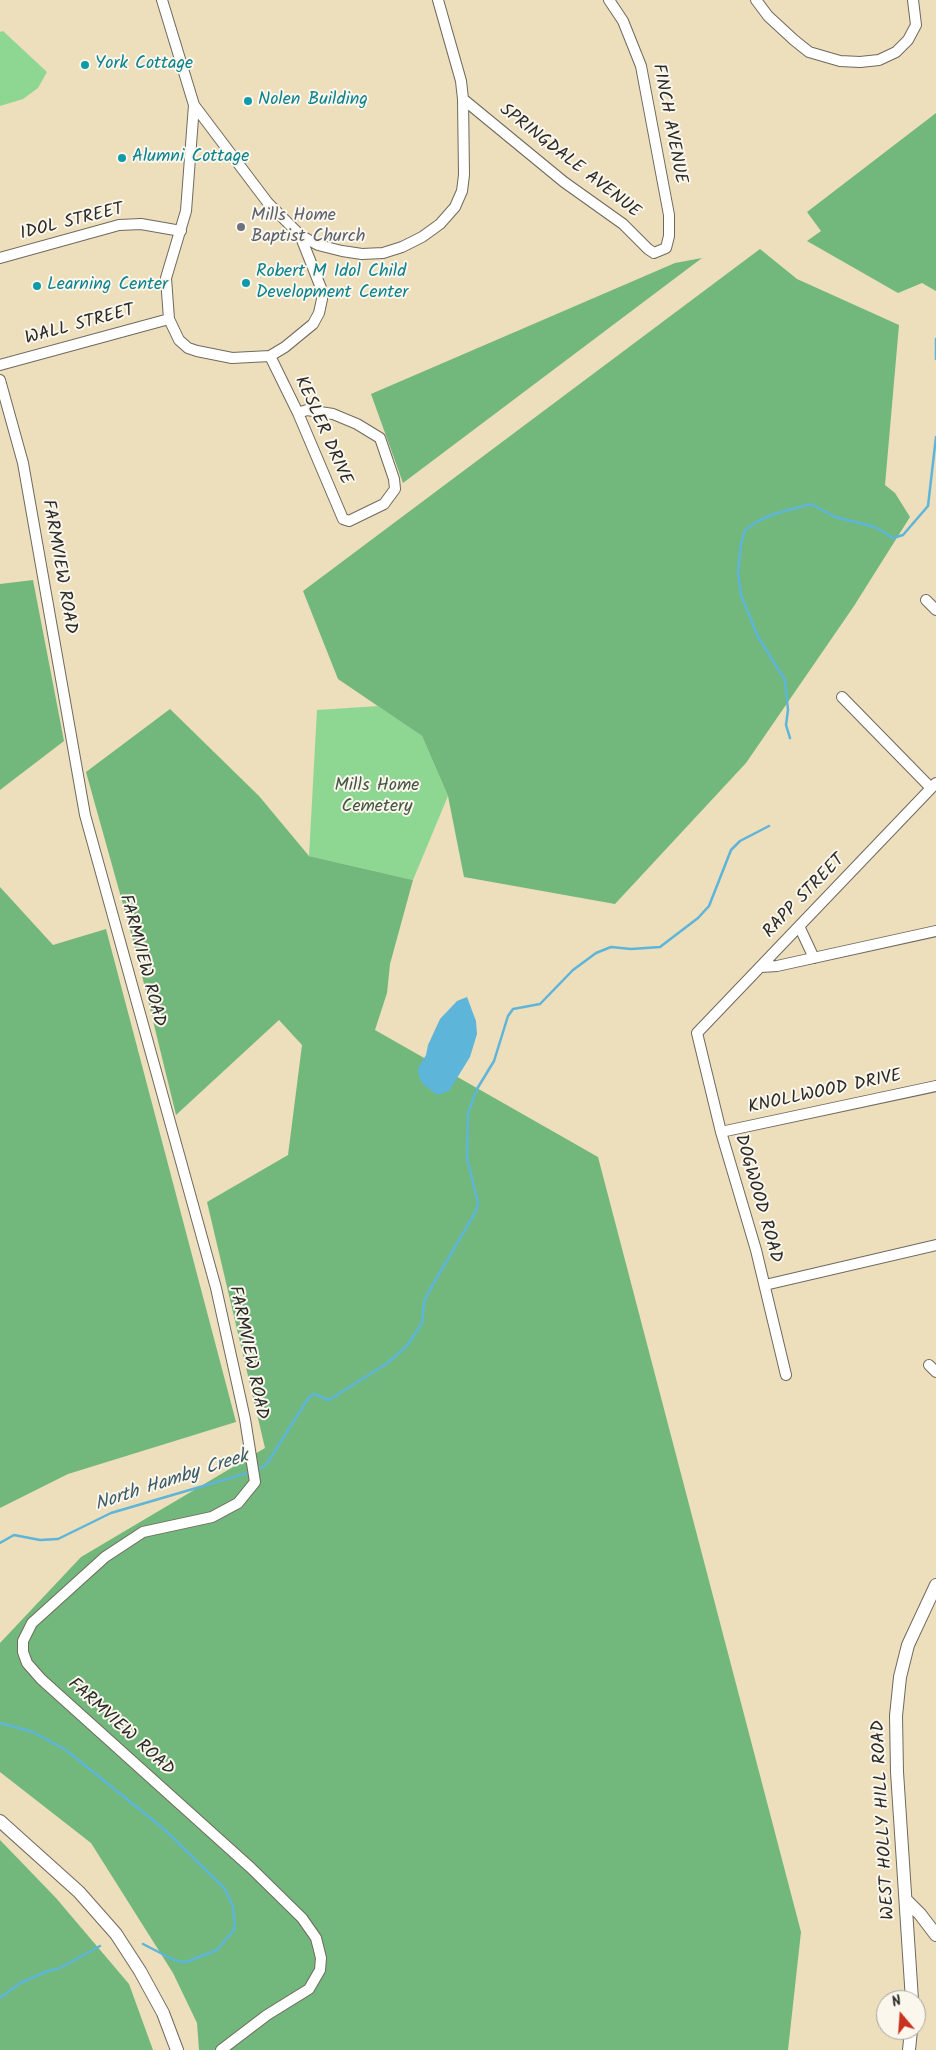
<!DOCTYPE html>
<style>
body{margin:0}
#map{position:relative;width:936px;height:2050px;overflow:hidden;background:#eddebc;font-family:Kalam,sans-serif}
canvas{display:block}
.north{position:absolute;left:876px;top:1990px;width:50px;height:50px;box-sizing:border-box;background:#fbf7ec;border:1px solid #a8a59f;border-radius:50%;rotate:342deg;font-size:14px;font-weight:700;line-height:20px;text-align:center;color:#2b2b2b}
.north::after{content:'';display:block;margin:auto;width:18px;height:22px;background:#c8321e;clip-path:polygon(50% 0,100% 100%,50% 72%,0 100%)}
</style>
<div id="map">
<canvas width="936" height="2050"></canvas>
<div class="north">N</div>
</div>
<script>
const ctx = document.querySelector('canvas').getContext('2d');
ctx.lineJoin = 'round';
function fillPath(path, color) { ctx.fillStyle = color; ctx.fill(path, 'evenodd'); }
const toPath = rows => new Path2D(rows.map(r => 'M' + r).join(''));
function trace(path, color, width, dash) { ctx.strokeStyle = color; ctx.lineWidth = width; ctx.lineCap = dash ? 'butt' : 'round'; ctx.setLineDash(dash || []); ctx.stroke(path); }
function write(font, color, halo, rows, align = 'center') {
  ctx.font = font + ' Kalam,sans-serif'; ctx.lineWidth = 4; ctx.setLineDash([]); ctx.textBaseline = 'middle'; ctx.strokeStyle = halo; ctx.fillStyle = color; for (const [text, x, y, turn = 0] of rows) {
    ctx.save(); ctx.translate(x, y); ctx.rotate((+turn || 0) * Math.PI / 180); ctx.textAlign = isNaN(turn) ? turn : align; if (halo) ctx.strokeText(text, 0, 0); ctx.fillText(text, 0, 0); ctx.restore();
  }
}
const green = toPath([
 [3,31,47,72,38,88,23,99,0,106,0,32],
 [378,706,422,736,448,796,413,880,309,856,317,710]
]);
const forest = toPath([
 [936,113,936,291,922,283,898,293,807,241,821,231,807,212],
 [760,249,797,279,899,325,885,485,895,493,910,517,854,606,746,763,615,904,464,877,448,796,422,736,338,679,303,591],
 [702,258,403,483,371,394,675,263],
 [33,580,64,741,0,790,0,584],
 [170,709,259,796,309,856,413,880,390,964,387,993,375,1030,598,1157,801,1932,788,2050,199,2050,197,2023,173,1973,91,1843,0,1772,0,1643,81,1557,265,1448,207,1202,288,1155,302,1045,279,1020,176,1115,136,951,86,772],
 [0,887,53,945,106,929,236,1422,68,1474,0,1508],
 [0,1840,56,1898,129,1984,153,2050,0,2050]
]);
const water = toPath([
 [467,997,476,1021,477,1034,470,1057,449,1091,437,1095,423,1084,419,1077,418,1068,426,1055,428,1045,440,1019,457,1001]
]);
const stream = toPath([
 [936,339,936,359],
 [790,738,786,725,788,710,785,680,758,637,741,595,738,572,741,544,745,530,758,521,774,514,811,504,835,517,875,527,893,538,903,535,928,506,936,437],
 [257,1470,266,1465,309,1397,314,1394,329,1400,386,1364,407,1346,422,1323,424,1302,428,1293,476,1211,478,1203,467,1158,468,1113,477,1089,494,1061,508,1016,513,1009,540,1004,573,970,596,953,611,947,631,949,660,947,698,918,709,906,731,850,740,841,769,826],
 [0,1543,14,1535,40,1540,58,1539,111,1513,251,1472],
 [0,1723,33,1732,66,1750,164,1829,225,1889,233,1907,235,1929,217,1950,186,1962,176,1961,143,1944],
 [0,1998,20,1983,48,1971,60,1968,100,1946]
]);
const minor = toPath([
 [162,0,194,105,268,203,300,235,321,288,322,299,319,313,313,324,285,347,270,356,232,358,197,351,188,348,179,340,169,319,166,278,186,211,194,105],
 [756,0,768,16,794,40,809,52,840,61,860,62,879,60,896,52,908,40,916,25,913,0],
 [463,99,564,182,623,224,648,249,654,253,666,248,669,236,669,215,641,66,623,21,609,0],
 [300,235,318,245,342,251,362,254,383,253,402,247,422,237,440,224,455,207,462,191,464,175,463,99,461,81,438,0],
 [0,258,119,225,141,224,181,231],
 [270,356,298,413,343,519,349,521,384,504,395,489,394,479,380,438,357,424,333,414,307,410,298,413],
 [0,365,169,319],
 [0,380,23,463,85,815,216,1288,245,1419,255,1482,238,1503,212,1517,143,1532,105,1557,32,1623,23,1641,23,1652,27,1663,41,1679,251,1868,302,1918,316,1938,321,1958,320,1970,309,1989,267,2015,221,2050],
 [926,600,936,610],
 [842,697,931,788],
 [799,926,814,958],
 [761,967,777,966,936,931],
 [721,1132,936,1086],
 [765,1285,936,1245],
 [929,1365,936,1372],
 [786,1375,756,1250,721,1132,697,1033,936,783]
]);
const tertiary = toPath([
 [0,1821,79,1892,116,1934,140,1971,163,2013,177,2050],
 [906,1900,920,1914,936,1935],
 [912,2000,897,1772,896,1716,900,1677,908,1645,936,1585],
 [909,2050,911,2030]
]);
const markers = [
 [85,65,5,"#0f9aa8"],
 [248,101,5,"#0f9aa8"],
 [122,158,5,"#0f9aa8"],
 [241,227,5,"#6b7280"],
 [246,283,5,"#0f9aa8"],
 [37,286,5,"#0f9aa8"]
];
const cultureNames = [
 ["York Cottage",95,65],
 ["Nolen Building",258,101],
 ["Alumni Cottage",132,158],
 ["Robert M Idol Child",256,273],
 ["Development Center",256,294],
 ["Learning Center",47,286]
];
const streetNames = [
 ["FINCH AVENUE",668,124,79],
 ["SPRINGDALE AVENUE",569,162,38],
 ["IDOL STREET",72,223,-14],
 ["WALL STREET",80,326,-15],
 ["KESLER DRIVE",322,431,66],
 ["FARMVIEW ROAD",58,567,80],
 ["RAPP STREET",805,897,-46],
 ["FARMVIEW ROAD",141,961,75],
 ["KNOLLWOOD DRIVE",825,1093,-12],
 ["DOGWOOD ROAD",757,1199,74],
 ["FARMVIEW ROAD",247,1353,78],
 ["FARMVIEW ROAD",120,1728,42],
 ["WEST HOLLY HILL ROAD",885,1820,-93]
];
const worshipNames = [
 ["Mills Home",251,217],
 ["Baptist Church",251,238]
];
const parkNames = [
 ["Mills Home",377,787],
 ["Cemetery",377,808]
];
const waterNames = [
 ["North Hamby Creek",172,1482,-18]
];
fillPath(green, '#8ed792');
fillPath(forest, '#72b87c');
fillPath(water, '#5db5da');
trace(stream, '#5db5da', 2.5);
trace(minor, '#6f6a5e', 12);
trace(tertiary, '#6f6a5e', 14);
trace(minor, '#fff', 10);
trace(tertiary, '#fff', 12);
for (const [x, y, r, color] of markers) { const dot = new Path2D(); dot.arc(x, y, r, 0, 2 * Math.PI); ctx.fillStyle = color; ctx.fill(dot); trace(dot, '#fbf7ec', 2); }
write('18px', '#0d838f', '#fbf7ec', cultureNames, 'left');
write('18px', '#2b2b2b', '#fbf7ec', streetNames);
write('18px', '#5b616d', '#fbf7ec', worshipNames, 'left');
write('18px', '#445645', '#fbf7ec', parkNames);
write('italic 19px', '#3c5b68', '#fbf7ec', waterNames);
</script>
